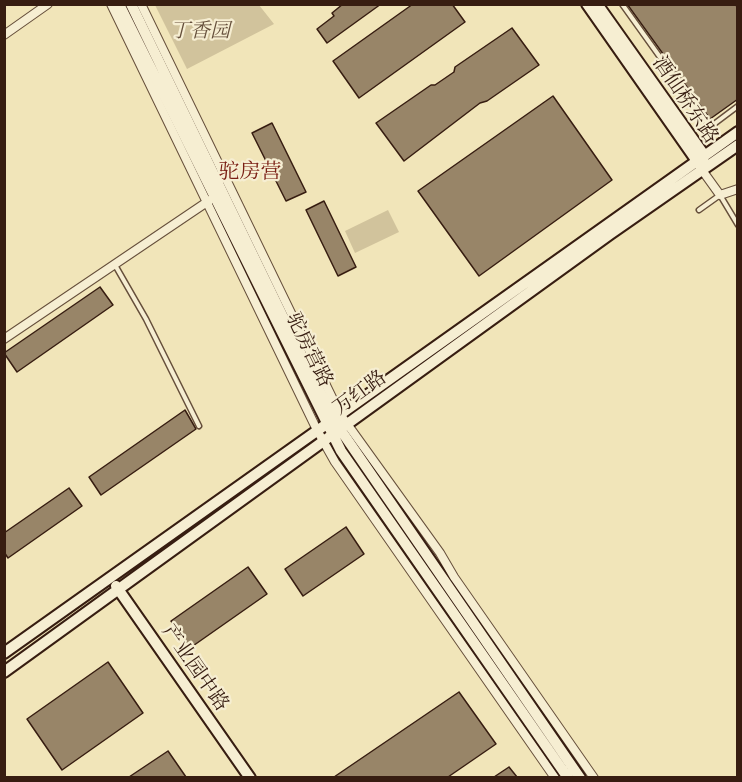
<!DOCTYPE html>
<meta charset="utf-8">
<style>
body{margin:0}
#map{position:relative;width:742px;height:782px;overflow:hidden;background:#f1e5b9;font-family:"EB Garamond",serif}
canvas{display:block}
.frame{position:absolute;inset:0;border:6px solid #371d11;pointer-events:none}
</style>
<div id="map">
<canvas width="742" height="782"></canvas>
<div class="frame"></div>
</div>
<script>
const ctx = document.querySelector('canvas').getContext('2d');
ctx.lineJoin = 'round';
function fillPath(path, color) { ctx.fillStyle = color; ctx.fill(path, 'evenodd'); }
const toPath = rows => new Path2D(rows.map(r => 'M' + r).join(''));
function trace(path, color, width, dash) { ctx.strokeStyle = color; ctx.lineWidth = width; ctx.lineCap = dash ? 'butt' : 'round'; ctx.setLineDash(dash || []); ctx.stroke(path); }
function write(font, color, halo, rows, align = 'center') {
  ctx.font = font + ' "EB Garamond","Noto Serif SC",serif'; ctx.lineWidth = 4.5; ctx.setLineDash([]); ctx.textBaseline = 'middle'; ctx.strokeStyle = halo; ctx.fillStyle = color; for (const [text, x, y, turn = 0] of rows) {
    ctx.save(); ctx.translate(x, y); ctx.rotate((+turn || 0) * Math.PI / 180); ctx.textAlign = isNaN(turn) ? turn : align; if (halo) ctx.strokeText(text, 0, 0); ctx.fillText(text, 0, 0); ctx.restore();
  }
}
const green = toPath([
 [155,5,259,5,274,24,187,69],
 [388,210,399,232,355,253,345,231]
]);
const building = toPath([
 [343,4,381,4,327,43,317,29,334,16,332,13,343,4],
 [413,4,452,4,465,22,359,98,333,61,413,4],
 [627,4,735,4,738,8,738,99,710,119,627,4],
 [512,28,539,65,487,101,480,103,404,161,376,123,431,85,435,85,454,72,455,67,512,28],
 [553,96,612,180,479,276,418,191,553,96],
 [272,123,306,192,286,201,252,133,272,123],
 [324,201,356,267,338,276,306,210,324,201],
 [100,287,113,305,17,372,4,353,100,287],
 [185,410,196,429,101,495,89,477,185,410],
 [69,488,82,506,8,558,4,552,4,533,69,488],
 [346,527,364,554,303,596,285,569,346,527],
 [248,567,267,594,190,648,171,621,248,567],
 [108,662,143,713,62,770,27,719,108,662],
 [459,692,496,744,448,777,334,777,459,692],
 [168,751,186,777,129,777,168,751],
 [509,767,517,777,494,777,509,767]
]);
const lane = toPath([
 [622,4,710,127,738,106],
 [699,210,720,195,738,225],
 [115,265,146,319,199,426]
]);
const street = toPath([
 [111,4,317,430,335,462,555,778],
 [141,4,340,414,440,553,454,577,594,778],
 [4,35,48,4],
 [702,170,720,195,738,189],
 [4,339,210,200]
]);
const secondary = toPath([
 [119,4,341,451,568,778],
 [131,4,311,375,340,429,580,778],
 [587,4,699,164],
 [597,4,704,155,703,161],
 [116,586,250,778],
 [4,653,738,132],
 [4,672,610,234,738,145]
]);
const parkNames = [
 ["丁香园",200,32]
];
const streetNames = [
 ["酒仙桥东路",685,100,56],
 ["驼房营路",309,350,64],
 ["万红路",360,393,-36],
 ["产业园中路",195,668,55]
];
const neighbourhoodNames = [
 ["驼房营",250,172]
];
fillPath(green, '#d1c39c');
fillPath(building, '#988568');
trace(building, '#371d11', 1.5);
trace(lane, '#664f3b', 7);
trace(street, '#664f3b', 10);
trace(secondary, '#371d11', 14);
trace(lane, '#f6eed2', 4);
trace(street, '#f6eed2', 8);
trace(secondary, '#f6eed2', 10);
write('italic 20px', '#654f3b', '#f6eed2', parkNames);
write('20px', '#371d11', '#f6eed2', streetNames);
write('21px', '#7a1f14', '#f6eed2', neighbourhoodNames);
</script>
